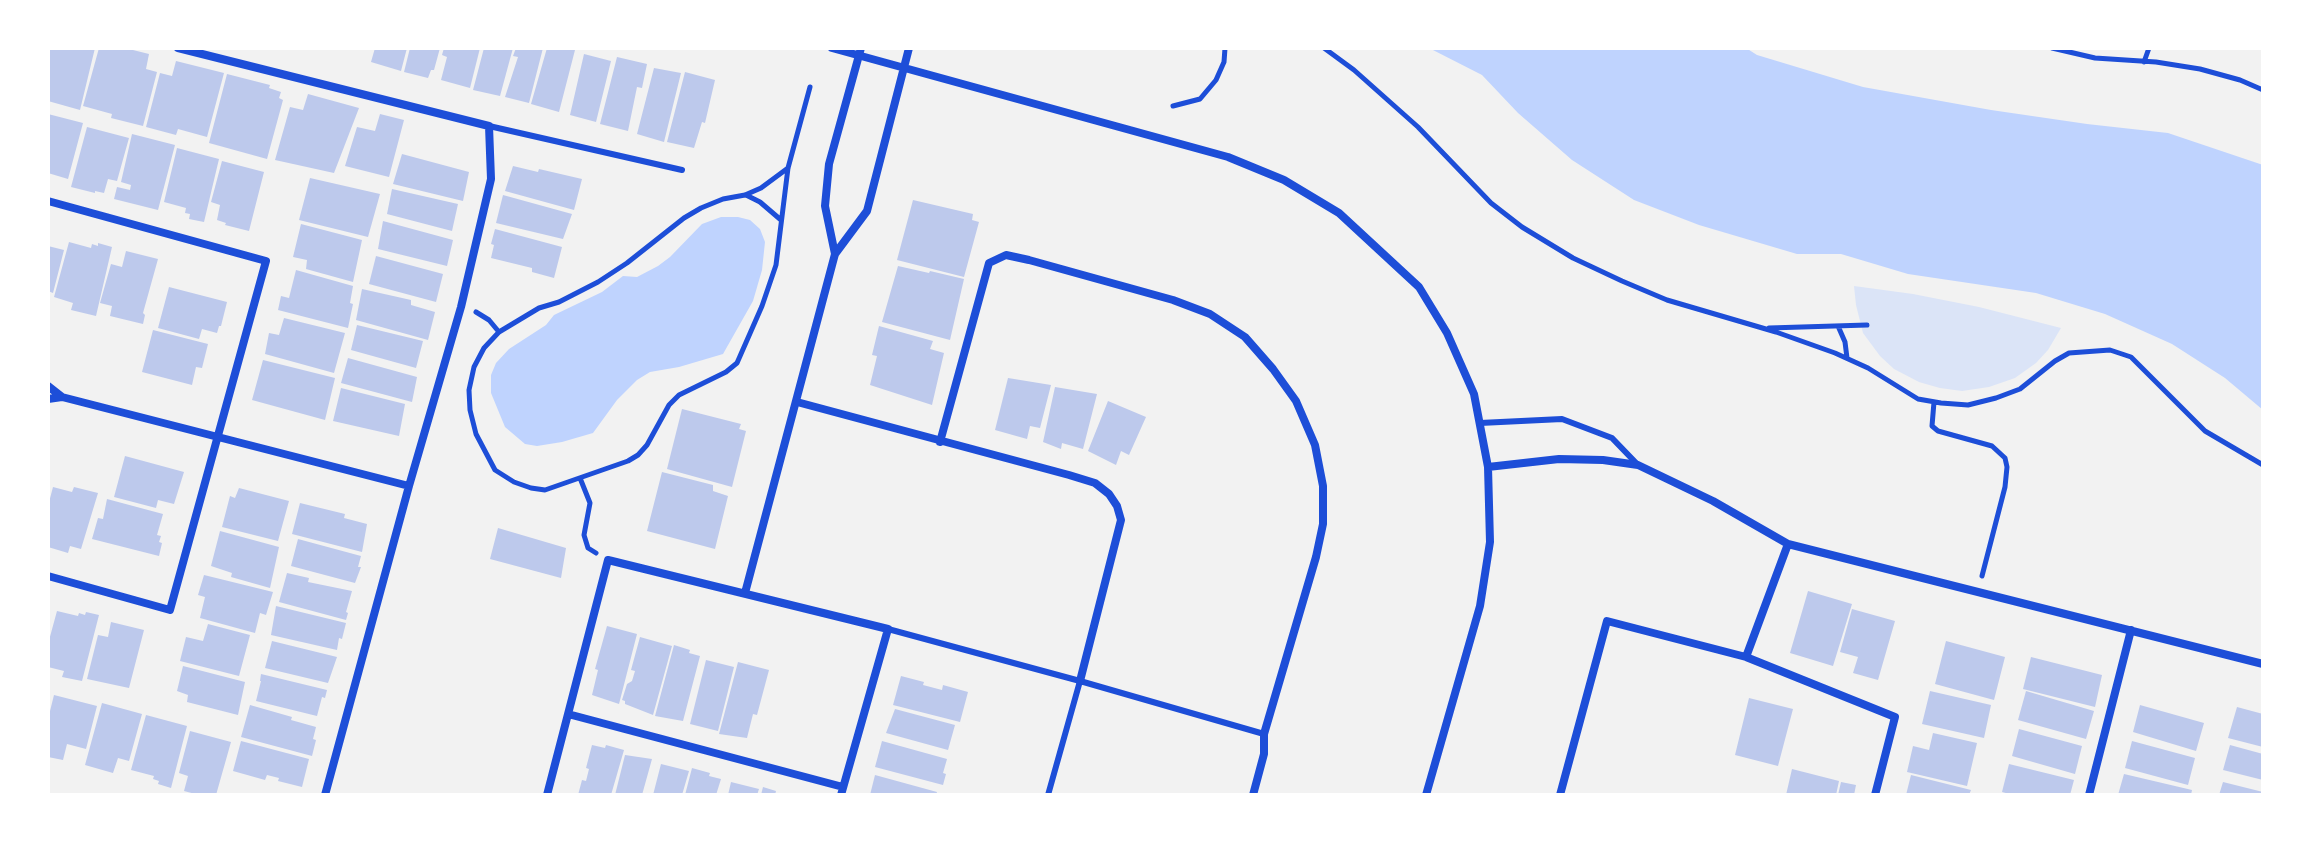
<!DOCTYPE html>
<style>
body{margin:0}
#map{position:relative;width:2311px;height:843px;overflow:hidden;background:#f2f2f2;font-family:"Source Serif 4",serif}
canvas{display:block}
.frame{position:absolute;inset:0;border:50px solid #fff;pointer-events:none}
</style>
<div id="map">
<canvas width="2311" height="843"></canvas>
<div class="frame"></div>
</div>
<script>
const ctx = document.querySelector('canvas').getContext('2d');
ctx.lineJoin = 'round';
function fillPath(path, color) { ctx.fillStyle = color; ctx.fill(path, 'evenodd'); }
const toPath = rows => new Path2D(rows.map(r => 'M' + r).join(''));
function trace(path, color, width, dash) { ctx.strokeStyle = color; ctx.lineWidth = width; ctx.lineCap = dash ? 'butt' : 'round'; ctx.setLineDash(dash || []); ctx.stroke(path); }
const green = toPath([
 [1854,286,1913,294,1979,307,2061,328,2048,350,2036,363,2015,378,1989,387,1962,391,1940,388,1919,382,1894,369,1880,356,1863,333,1856,305]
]);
const water = toPath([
 [1429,48,1746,48,1757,55,1863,87,1991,110,2087,124,2168,133,2263,165,2263,410,2225,378,2172,344,2105,314,2036,293,1908,274,1841,254,1797,254,1699,225,1634,200,1572,160,1518,113,1482,75],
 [721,217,738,217,750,220,760,229,765,242,762,270,753,301,723,354,679,367,650,372,637,380,617,400,593,433,562,442,537,446,525,444,505,427,491,393,491,375,496,363,509,349,546,325,554,315,602,292,623,276,637,277,658,266,670,257,702,224]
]);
const building = toPath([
 [48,48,95,48,80,110,48,101],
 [99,48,125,48,149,54,146,69,157,72,143,126,111,118,112,114,83,106],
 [375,48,407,48,401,71,371,62],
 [410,48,440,48,434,70,431,70,428,78,404,72],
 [444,48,480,48,470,88,441,80,447,57,442,55],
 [484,48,513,48,500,96,473,90],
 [516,48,543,48,529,103,505,97,518,57,513,56],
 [547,48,575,50,559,112,531,104],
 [584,54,611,61,596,122,570,115],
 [617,57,647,64,642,88,637,87,628,131,600,124],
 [176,61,224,73,207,137,178,129,176,135,146,127,160,73,172,76],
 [654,68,681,73,664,142,637,134],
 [685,72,715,80,705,123,702,122,694,148,667,142],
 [227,74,270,85,269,88,281,92,279,98,283,100,267,159,209,143],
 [308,94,359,108,334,173,275,160,290,107,303,110],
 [48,114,83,123,68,179,48,173],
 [380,114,404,120,389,177,345,166,357,127,375,131],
 [87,127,129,138,117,181,108,179,104,193,95,191,95,193,71,187],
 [132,134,175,145,158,210,114,199,117,187,130,190,131,185,121,182],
 [177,148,219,159,204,222,189,219,190,214,185,213,186,208,164,202],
 [402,154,469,172,463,201,393,184],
 [222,161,264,172,249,231,225,225,226,223,217,220,220,205,211,202],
 [513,166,538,172,539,169,582,179,574,210,505,191],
 [310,178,380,194,368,237,299,220],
 [392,189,458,204,452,231,387,214],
 [503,195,572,214,563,239,496,223],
 [913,200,973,214,972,220,979,222,964,277,897,260],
 [383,221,453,240,447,266,378,249],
 [301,224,362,240,353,282,306,269,307,260,293,257],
 [495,229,562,247,554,278,532,272,532,268,491,258,494,245,491,244],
 [69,242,91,248,92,244,98,246,98,243,112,247,96,316,71,310,73,303,54,297],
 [48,246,64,250,53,293,48,291],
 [126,251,158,259,143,313,145,315,143,324,110,316,112,306,100,303,111,264,122,267],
 [376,256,443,274,436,302,369,284],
 [898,266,929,273,930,271,964,279,950,340,882,322],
 [296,270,353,286,350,303,353,304,348,328,278,310,281,296,289,298],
 [169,287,227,302,221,326,219,326,217,333,202,329,199,339,158,328],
 [362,289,411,300,411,305,435,312,428,340,356,320],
 [284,318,345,333,334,373,265,354,269,333,279,335],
 [357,325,423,341,416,368,351,350],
 [879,326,933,341,930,349,944,353,932,405,870,385,877,356,872,355],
 [153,330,208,344,202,368,196,367,192,385,142,372],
 [348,358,417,377,412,402,341,383],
 [263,360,335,378,325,420,252,400],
 [1008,378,1051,385,1040,428,1030,426,1027,439,995,430],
 [1055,387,1097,394,1083,449,1062,443,1061,449,1043,442],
 [341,388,405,404,399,436,333,421],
 [1108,401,1146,417,1129,455,1121,451,1116,465,1088,451],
 [682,409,741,424,739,429,746,431,732,487,667,469],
 [125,456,184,472,174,504,158,500,156,508,114,497],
 [662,472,713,485,713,491,728,496,715,549,647,531],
 [53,487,72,492,74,487,98,493,81,549,70,546,68,553,48,547,48,506],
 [239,488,289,501,278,541,222,527,230,496,235,498],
 [107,499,163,514,157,535,161,536,159,542,162,543,159,556,92,539,98,518,103,519],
 [300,503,345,514,344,518,367,524,362,552,292,534],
 [498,528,566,548,561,578,490,559],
 [220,531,279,547,270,588,231,577,232,573,211,566],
 [298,539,361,556,358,567,361,567,355,583,291,566],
 [287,573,309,578,308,582,352,591,346,612,348,613,346,620,279,602],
 [204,575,273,592,266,615,260,613,255,633,200,618,205,597,198,595],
 [1808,591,1852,604,1833,666,1790,653],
 [276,606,346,623,342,639,339,638,337,650,271,635],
 [1852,609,1895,621,1878,680,1853,673,1858,657,1840,652],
 [57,611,78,616,79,613,85,615,86,612,99,615,82,681,62,677,64,671,48,667,48,644],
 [111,622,144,630,129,688,87,679,98,635,108,637],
 [208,624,250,635,239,676,180,661,186,637,203,641],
 [607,626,637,634,619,704,592,695,598,670,595,669],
 [640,637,672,646,653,715,625,704,625,701,622,700,627,684,632,681,635,671,631,670],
 [272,641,337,657,328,683,265,668],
 [1946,641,2005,657,1994,700,1935,684],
 [674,645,690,650,689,653,700,656,683,721,655,716],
 [2031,657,2102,675,2095,707,2023,689],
 [706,660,734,667,718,731,690,724],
 [738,662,769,670,757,715,753,714,747,738,719,734],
 [183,666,245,682,238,715,187,702,188,695,177,691],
 [261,674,327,690,325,698,322,697,317,716,256,701,261,681,260,681],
 [901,676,924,682,923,685,942,690,943,685,968,692,960,722,893,705],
 [1930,691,1991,705,1984,738,1922,724],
 [2026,691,2094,711,2086,739,2018,720],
 [54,695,97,706,86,749,67,744,63,760,48,757,48,719],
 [1749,698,1793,709,1778,766,1735,755],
 [102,703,142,714,129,761,118,758,113,773,85,765],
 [250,705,292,717,291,720,316,727,313,739,316,740,312,756,241,737],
 [2140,705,2204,723,2196,751,2133,732],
 [2237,707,2263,714,2263,747,2228,738],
 [895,709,955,725,948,750,886,733],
 [146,715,187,726,171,788,158,784,159,781,153,779,154,776,131,770],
 [2019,729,2082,746,2075,774,2012,756],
 [190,731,231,742,216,795,199,795,184,791,188,776,179,773],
 [1933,733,1977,743,1967,786,1907,772,1913,746,1929,750],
 [241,741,309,759,302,787,278,781,279,778,267,775,265,780,233,771],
 [882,741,947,759,943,773,946,774,943,785,875,767],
 [2132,741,2195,758,2188,785,2125,768],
 [592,745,605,748,606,745,624,750,611,795,578,795,582,780,586,781,589,769,586,768],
 [2230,745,2263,754,2263,780,2223,770],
 [625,755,652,759,642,795,615,795],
 [661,764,689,771,682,795,653,795],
 [2009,764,2074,780,2070,795,2013,795,2002,792],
 [692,768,710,773,709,776,721,779,716,795,685,795],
 [1792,769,1839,781,1836,795,1786,795],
 [2124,774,2192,790,2191,795,2118,795],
 [875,775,937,792,936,795,870,795],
 [1911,775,1971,790,1969,795,1906,795],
 [731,782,759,789,757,795,728,795],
 [1841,782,1856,785,1854,795,1838,795],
 [2223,782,2263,792,2263,795,2219,795],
 [763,787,776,791,775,795,761,795]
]);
const path = toPath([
 [1324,48,1354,70,1418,127,1491,203,1522,227,1573,258,1622,281,1667,300,1776,332,1835,353,1868,368,1918,399,1941,403,1968,405,1996,398,2020,389,2055,361,2069,353,2110,350,2131,357,2205,431,2263,465],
 [2052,48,2095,58,2156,62,2200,69,2240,80,2263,90],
 [2144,62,2149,48],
 [1173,106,1200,99,1216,80,1224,62,1225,48],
 [788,168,761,188,745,195,723,199,701,208,684,218,627,263,598,282,559,302,539,308,499,332,484,348,474,367,469,390,470,410,476,434,495,470,514,482,531,488,545,490,628,461,638,455,647,445,669,405,679,395,726,372,737,363,762,306,776,265,788,168,810,87],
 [746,195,760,202,781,220],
 [476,312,489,320,499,332],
 [1838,326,1845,342,1847,358],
 [1769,328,1867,325],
 [1934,402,1932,426,1938,431,1992,446,2005,458,2007,467,2005,487,1982,576],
 [580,478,590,503,584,535,588,548,596,553]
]);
const service = toPath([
 [489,126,682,170],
 [1480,423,1562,419,1612,438,1638,465],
 [888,629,1080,681,1264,734],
 [1048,795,1080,681]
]);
const minor = toPath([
 [178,48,489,126,491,179,461,307,409,486],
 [832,48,1228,157,1284,180,1339,213,1419,287,1447,333,1474,394,1488,467,1490,542,1480,606,1426,795],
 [48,201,266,261,170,610,48,576],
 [835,254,825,206,829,164,861,48],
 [48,386,62,397,48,399],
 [62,397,409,486,325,795],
 [797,402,1069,475,1095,483,1109,494,1117,506,1121,520,1080,681],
 [940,442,989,263,1006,255,1029,260,1173,300,1210,314,1245,337,1273,369,1296,401,1315,445,1323,486,1323,524,1316,557,1264,734,1264,754,1253,795],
 [1488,467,1559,459,1603,460,1638,465,1713,501,1788,544,2263,664],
 [745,593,835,254,867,211,909,48],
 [1746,657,1788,544],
 [568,714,843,787],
 [547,795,608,560,888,629,841,795],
 [1560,795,1607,621,1746,657,1895,717,1875,795],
 [2089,795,2131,630]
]);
fillPath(green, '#dbe4f7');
fillPath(water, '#bfd3fe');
fillPath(building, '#bdc9ec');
trace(path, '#1d4ed8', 5);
trace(service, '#1d4ed8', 6);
trace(minor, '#1d4ed8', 8);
</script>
